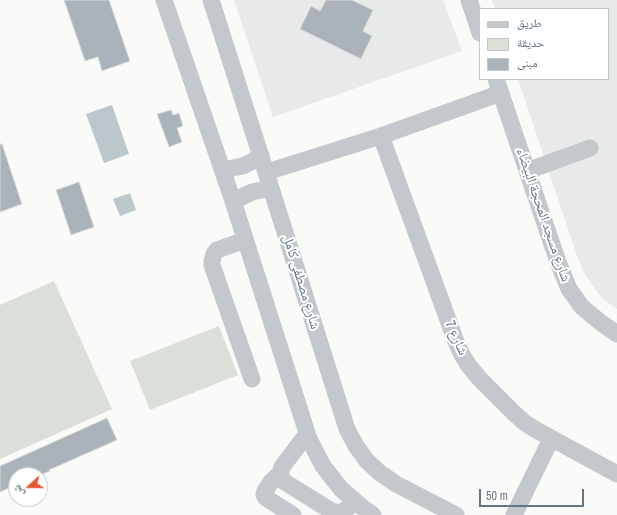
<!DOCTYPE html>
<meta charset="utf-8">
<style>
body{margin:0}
#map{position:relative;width:617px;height:515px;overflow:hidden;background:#fafaf8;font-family:"Archivo Narrow","Noto Naskh Arabic",sans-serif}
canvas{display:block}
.legend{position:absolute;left:479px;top:8px;width:130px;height:72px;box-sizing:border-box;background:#fff;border:1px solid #c1c8cd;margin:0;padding:5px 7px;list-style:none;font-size:12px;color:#657683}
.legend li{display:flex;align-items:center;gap:8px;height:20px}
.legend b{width:20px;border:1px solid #c1c8cd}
.north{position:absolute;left:8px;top:467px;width:40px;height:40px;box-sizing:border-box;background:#fff;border:1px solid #c1c8cd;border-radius:50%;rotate:249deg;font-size:11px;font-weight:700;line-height:16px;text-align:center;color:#657683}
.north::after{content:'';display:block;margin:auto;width:14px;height:18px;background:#e4572e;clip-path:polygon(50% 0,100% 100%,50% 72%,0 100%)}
.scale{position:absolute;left:479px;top:489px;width:105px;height:18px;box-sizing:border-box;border:2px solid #657683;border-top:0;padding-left:5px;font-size:12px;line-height:14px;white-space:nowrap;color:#657683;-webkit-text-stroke:3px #fff;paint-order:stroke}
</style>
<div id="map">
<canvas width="617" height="515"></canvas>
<ul class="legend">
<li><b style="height:5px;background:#c3c8cc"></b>طريق</li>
<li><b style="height:11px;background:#dadfd7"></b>حديقة</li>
<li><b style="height:11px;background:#aab3b9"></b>مبنى</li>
</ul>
<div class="north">ش</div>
<div class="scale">50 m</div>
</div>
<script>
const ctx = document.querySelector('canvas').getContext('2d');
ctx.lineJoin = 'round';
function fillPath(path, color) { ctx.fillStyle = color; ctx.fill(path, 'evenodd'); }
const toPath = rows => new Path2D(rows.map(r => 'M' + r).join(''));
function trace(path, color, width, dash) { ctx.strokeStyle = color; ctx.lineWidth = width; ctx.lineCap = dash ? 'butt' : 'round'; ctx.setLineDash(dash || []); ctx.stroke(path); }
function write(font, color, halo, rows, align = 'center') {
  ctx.font = font + ' "Archivo Narrow","Noto Naskh Arabic",sans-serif'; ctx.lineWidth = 4; ctx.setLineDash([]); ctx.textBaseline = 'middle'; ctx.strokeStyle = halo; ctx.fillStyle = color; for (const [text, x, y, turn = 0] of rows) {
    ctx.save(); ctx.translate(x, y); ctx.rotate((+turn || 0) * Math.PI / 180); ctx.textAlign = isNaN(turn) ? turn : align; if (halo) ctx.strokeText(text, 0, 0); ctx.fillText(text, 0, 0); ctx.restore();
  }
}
const built = toPath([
 [234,0,443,0,462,51,273,117],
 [492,0,617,0,617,309,602,298,593,286,585,274,578,259,518,79,608,79,608,9,495,9]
]);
const green = toPath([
 [54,281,112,409,0,459,0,305],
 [219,326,238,375,150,410,130,361]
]);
const water = toPath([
 [112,105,129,154,104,163,86,114],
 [130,193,136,210,120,216,113,199]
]);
const building = toPath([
 [64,0,109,0,130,61,102,71,98,57,85,61,64,0],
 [326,0,352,0,373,10,363,31,372,36,361,59,300,29,311,6,320,11,326,0],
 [171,110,173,115,179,113,183,126,177,128,182,142,169,147,157,114,171,110],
 [0,144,2,144,22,204,0,212,0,144],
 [79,182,94,227,71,235,56,190,79,182],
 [107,418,117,440,49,470,50,471,40,475,16,475,16,485,0,492,0,466,107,418]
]);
const minor = toPath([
 [164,0,233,201,309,439,323,466,341,489,363,508,373,515],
 [211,0,271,188,347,429,356,446,367,461,380,473,396,484,456,515],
 [469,0,480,33],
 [496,79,558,262,569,289,582,307,600,322,617,334],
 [381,136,455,339,461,353,469,366,479,378,514,413,525,423,538,431,617,474],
 [223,170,243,166,253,161,261,155],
 [527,171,590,148],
 [267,172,381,136,501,93],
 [233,201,252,192,271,188],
 [245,240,217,250,214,254,212,261,212,265,252,379],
 [307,434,282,467,281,472,281,477,283,481,333,512,341,512,346,510,354,501],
 [281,472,271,482,265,491,264,495,266,498,293,515],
 [514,515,551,439]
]);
const streetNames = [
 ["شارع مسجد المحجة البيضاء",543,215,71],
 ["شارع مصطفى كامل",301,282,73],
 ["شارع 7",456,338,66]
];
fillPath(built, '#e8e9e9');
fillPath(green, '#dadfd7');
fillPath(water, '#bbc7cb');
fillPath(building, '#aab3b9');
trace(building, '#dcdcda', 1);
trace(minor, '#c3c8cc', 17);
write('14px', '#657683', '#fff', streetNames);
</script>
